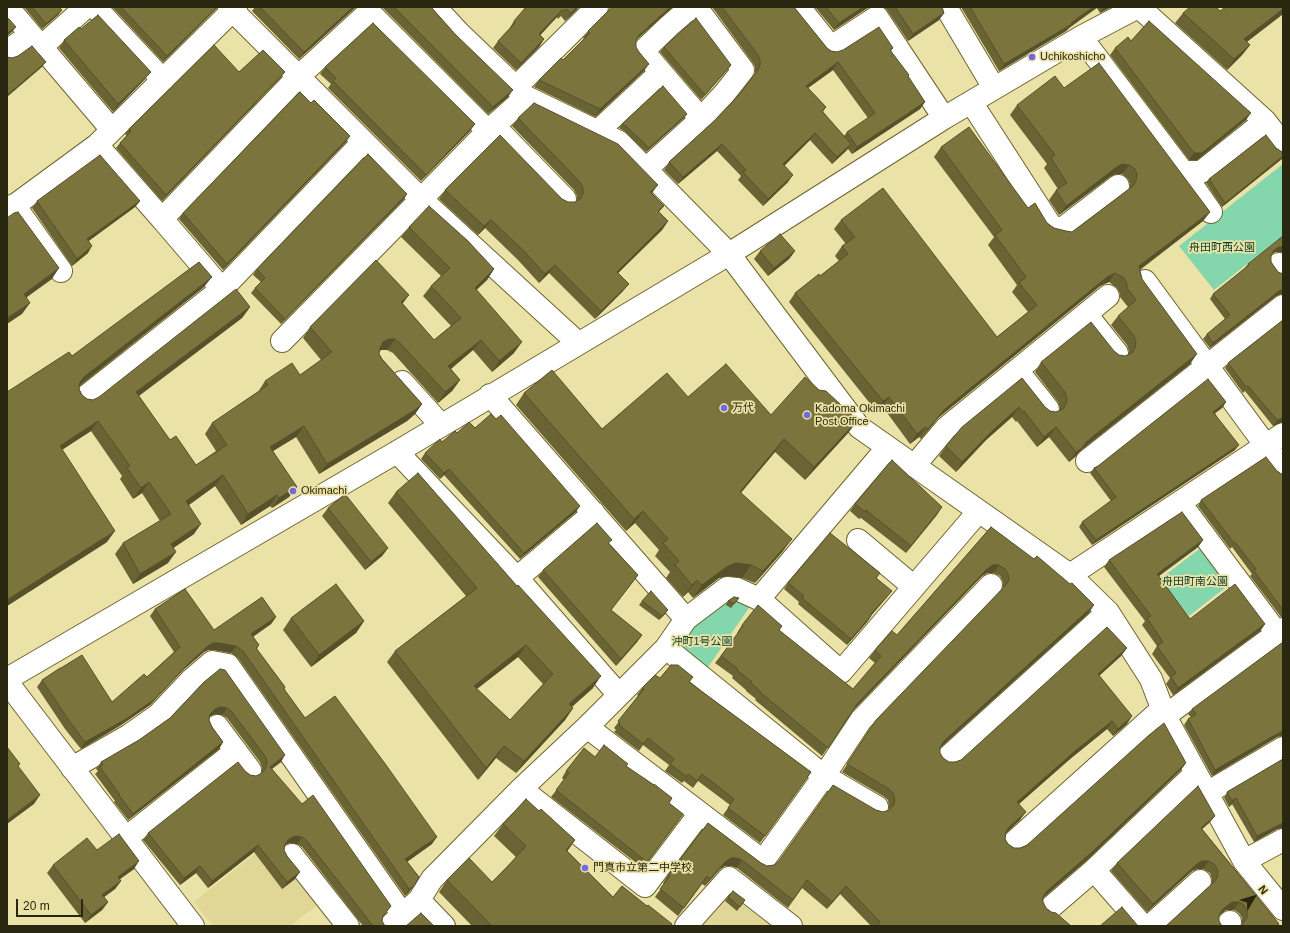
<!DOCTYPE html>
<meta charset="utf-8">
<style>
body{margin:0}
#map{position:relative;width:1290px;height:933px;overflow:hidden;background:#eae2a7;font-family:Arial,sans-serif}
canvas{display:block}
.frame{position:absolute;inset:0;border:8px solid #2a2710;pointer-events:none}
.north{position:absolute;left:1234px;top:877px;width:40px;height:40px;-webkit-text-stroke:3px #eae2a7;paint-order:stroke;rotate:52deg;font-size:11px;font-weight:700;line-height:16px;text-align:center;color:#2a2710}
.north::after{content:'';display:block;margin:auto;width:14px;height:18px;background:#2a2710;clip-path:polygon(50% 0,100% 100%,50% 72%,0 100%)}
.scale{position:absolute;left:16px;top:899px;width:67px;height:18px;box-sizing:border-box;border:2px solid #2a2710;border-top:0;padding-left:5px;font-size:12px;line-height:14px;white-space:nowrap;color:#2a2710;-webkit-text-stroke:3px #eae2a7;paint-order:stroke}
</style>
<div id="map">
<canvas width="1290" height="933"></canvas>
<div class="frame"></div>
<div class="north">N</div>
<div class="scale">20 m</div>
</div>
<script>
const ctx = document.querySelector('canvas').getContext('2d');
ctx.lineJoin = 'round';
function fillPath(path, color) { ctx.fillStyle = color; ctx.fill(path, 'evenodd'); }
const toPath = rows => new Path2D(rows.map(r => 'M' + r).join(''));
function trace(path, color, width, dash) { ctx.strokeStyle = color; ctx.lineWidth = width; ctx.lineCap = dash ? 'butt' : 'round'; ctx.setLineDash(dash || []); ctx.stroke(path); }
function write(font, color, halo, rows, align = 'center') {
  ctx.font = font + ' Arial,"Noto Sans JP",sans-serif'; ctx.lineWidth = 3.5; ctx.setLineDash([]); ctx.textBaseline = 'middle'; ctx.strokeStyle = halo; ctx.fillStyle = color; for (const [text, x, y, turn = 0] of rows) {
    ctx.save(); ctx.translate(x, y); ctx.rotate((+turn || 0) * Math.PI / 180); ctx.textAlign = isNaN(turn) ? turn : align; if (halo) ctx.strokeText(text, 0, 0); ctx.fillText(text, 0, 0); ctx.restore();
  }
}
const built = toPath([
 [271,841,320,903,290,926,213,926,194,902],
 [725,891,771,926,694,926]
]);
const green = toPath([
 [1283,164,1283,236,1214,290,1179,246],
 [1202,547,1230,584,1189,616,1160,579],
 [731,596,751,605,708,667,684,654,684,633]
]);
const minor = toPath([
 [95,7,163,80],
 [229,7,421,199,578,343],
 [236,7,97,145,162,219,298,77,369,12,488,131],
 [435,7,459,33,526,97,619,142,729,254,859,427,1070,575,1108,612,1151,679,1165,716,1244,861,1283,909],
 [691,7,669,26,643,51,701,119],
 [799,7,831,47,877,17,944,118],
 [946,7,994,88],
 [1139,7,1265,121,1283,144],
 [7,12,10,10,112,130],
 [1081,37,1183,172,1201,172,1265,121],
 [41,47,86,7],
 [7,51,30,35],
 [516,87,597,7],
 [971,102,1051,226,1062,229,1118,186],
 [494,126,565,199],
 [598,131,661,72],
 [646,169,697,123,724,94,743,70,696,7],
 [1183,172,1211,212],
 [14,205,61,271],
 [7,211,97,145],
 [162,219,222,289,363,142],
 [1279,264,1283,268],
 [1145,281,1283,469],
 [1086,314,1117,353],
 [282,341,488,131,526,97],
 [1017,370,1048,409],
 [402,382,441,425],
 [490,395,686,619],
 [84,398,222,289],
 [397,452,517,578,619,695],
 [1087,461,1283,306],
 [914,466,946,428,1108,296],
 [1180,503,1277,633],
 [858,540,914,587],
 [1070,575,1283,434],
 [517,578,594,513],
 [759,599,841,672,979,511],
 [7,679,397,452,729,254,944,118,1081,37,1138,7],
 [7,682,193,926],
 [1165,716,1283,629],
 [217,726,250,770],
 [587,727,763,861,824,776,666,648],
 [947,758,1108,612],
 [72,768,128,736,158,715,191,680,212,662,228,665,403,915],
 [521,789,645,886,700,813],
 [1207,793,1283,748],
 [877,807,824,776,861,720,991,585],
 [126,838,236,751],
 [1012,844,1162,709],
 [292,855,348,926],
 [1244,861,1283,840],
 [419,900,444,926],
 [1050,908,1094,870],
 [390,926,419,900,432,879,521,789,587,727,666,648,686,619,727,588,737,589,759,599,887,448],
 [686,926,729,878,791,926],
 [1143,926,1094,870,1196,773],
 [1150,926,1200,881],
 [1226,926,1230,922]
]);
const wall = toPath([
 [24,7,59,7,62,10,58,15,42,29],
 [112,7,218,7,163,62],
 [255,7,356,7,299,59,252,11],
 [382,7,431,7,508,97,488,114],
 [526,7,578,9,565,21,561,16,558,19,557,17,540,35,544,39,539,47,516,70,493,48,498,41,509,29,514,21],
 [712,7,794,7,827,48,831,51,837,52,893,48,891,51,925,102,920,109,852,154,848,149,846,151,832,164,810,140,784,166,788,182,763,206,738,180,741,176,717,151,678,184,664,170,669,162,714,121,739,95,754,76,755,73,755,67,753,63],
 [833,70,868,118,847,132,844,136,823,112,826,107,808,88],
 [815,7,869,7,834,30],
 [884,7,942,7,944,13,939,20,908,41,887,10],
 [961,7,1111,7,1100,13,1097,8,1069,28,1066,31,999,71],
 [1283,7,1283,14,1247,42,1250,45,1242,55,1227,70,1175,23,1183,13,1220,11],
 [81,29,145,79,113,112,59,48,64,40],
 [588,31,636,40,636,47,644,71,595,117,534,87,539,80,563,60,584,39,583,38],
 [1131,41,1246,120,1197,160,1189,160,1110,55,1115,48],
 [664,47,731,65,727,70,701,100,660,52],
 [325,67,470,131,421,181,328,88,331,84,320,74],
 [239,72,281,77,162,201,116,148,120,143,127,136,125,134,129,129],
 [1064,88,1210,212,1203,221,1140,270,1142,279,1190,364,1080,451,1075,457,1069,462,1049,437,1037,447,1017,421,1016,422,1012,417,986,440,956,472,939,456,946,446,1022,378,1045,407,1050,411,1056,412,1060,410,1060,408,1058,402,1035,372,1041,362,1114,351,1119,355,1125,356,1129,354,1129,351,1127,345,1111,325,1118,316,1128,307,1120,297,1120,294,1117,288,1109,282,1100,286,938,418,921,439,919,437,910,444,882,406,876,411,789,302,795,293,820,276,839,261,835,256,842,246,846,244,834,229,841,220,997,337,1028,312,1012,292,1017,285,988,245,994,237,934,157,941,147,1028,208,1054,228,1066,231,1072,232,1076,229,1130,188,1130,184,1128,179,1122,174,1116,174,1111,176,1059,215,1049,200,1056,190,1058,189,1044,168,1047,164,1010,115,1017,105],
 [687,114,684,118,646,152,624,131,619,128,622,124],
 [518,118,652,193,664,206,659,212,668,221,662,230,618,273,629,284,622,292,595,319,549,273,539,283,518,260,485,228,478,235,439,199,445,190,562,199,568,202,575,202,577,201,577,196,574,190,512,126],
 [346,142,223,270,179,219,183,213],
 [1276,148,1282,152,1283,152,1283,158,1222,207,1206,183,1209,179],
 [404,199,281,324,251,293,255,288,261,282,253,275,257,269],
 [37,201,140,201,135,207,88,241,88,253,72,266,32,208],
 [409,227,494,269,487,280,476,290,514,353,492,372,473,350,451,369,460,380,452,391,438,403,393,353,387,350,381,350,379,351,379,354,382,359,422,404,415,414,407,421,319,474,296,437,273,451,289,497,272,508,270,506,241,525,215,486,189,505,194,534,173,548,168,563,133,584,115,554,123,543,160,521,142,493,133,499,120,479,122,476,91,431,62,450,107,542,7,606,72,356,204,287,80,386,79,389,82,395,87,399,93,400,99,397,250,307,242,318,139,396,170,440,196,465,216,451,205,434,212,423,258,392,265,381,300,375,321,360,303,338,310,327,403,304,434,340,451,326,423,296,431,286,441,276,401,237],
 [1283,236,1283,252,1275,252,1271,255,1271,262,1278,272,1283,274,1283,294,1282,294,1276,296,1210,348,1203,339,1207,334,1225,319,1210,299,1213,294,1244,269,1248,264],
 [760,251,795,251,789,259,768,276,754,259],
 [1283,320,1283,422,1273,426,1245,391,1243,393,1225,368,1228,363],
 [819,390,857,421,848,433,805,480,775,452,741,493,783,551,755,583,742,578,728,576,719,578,693,598,688,592,683,597,666,578,670,572,655,556,659,550,635,523,626,531,516,405,524,393,602,429,688,397,771,415],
 [1226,402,1222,408,1215,413,1235,450,1092,545,1079,527,1082,522,1111,501,1090,473,1094,468],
 [475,428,576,512,520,559,444,475,440,479,421,459,425,453,457,433],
 [1277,471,1283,475,1283,617,1281,617,1250,576,1252,574,1232,547,1230,549,1198,506,1201,500],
 [396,492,593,688,572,707,573,708,565,720,516,773,496,758,478,780,387,662,395,651,466,596,388,503],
 [518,657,543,684,510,720,477,689],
 [855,504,942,507,906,553,861,518,859,519,850,511],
 [328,508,388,548,382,556,365,570,322,516],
 [991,527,1089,613,940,747,940,753,943,758,949,762,955,762,961,760,1127,648,1121,656,1099,676,1127,724,1113,736,1107,729,1070,759,1019,804,1020,820,1006,833,1005,839,1008,844,1014,848,1020,848,1186,763,1180,771,1086,861,1043,897,1043,902,1046,908,1071,926,871,926,840,894,827,909,802,888,788,908,737,868,731,866,725,866,720,869,705,886,702,884,678,916,655,897,664,884,663,883,668,875,708,823,761,863,767,866,774,865,876,810,883,812,889,810,889,807,888,800,883,796,842,772,871,728,1002,589,1003,588,1003,582,1000,576,994,573,987,573,982,576,853,711,822,756,755,700,756,699,746,691,746,690,732,678,733,676,715,663,738,634,737,633,742,625,779,631,853,689,875,663,869,658,875,650,897,635],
 [1203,540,1198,547,1159,576,1190,619,1265,624,1260,631,1173,695,1166,684,1170,678,1152,654,1157,646,1142,625,1145,621,1104,567,1109,560],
 [609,543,638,575,611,610,642,635,637,642,616,666,538,577,543,570],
 [877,578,887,597,871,616,867,622,847,645,798,604,799,602,784,589,788,583],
 [739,598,731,608,726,605,728,601],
 [642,601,668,610,665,614,659,620,639,605],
 [155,609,214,630,276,617,271,624,253,637,259,645,257,649,285,687,284,689,305,718,432,844,407,862,419,877,409,892,405,896,238,658,231,653,214,650,208,650,204,652,182,671,150,705,121,725,81,749,65,729,37,687,42,680,61,668,112,702,147,677,174,652,150,616],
 [291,618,364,621,356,633,311,667,283,630],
 [660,678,689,682,811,772,760,843,723,815,730,805,698,781,693,788,684,781,682,783,665,771,669,765,643,745,639,751,614,732,616,730,614,728,638,696,637,695,644,686],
 [204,682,281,762,272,769,386,913,383,917,382,921,385,926,363,926,302,847,297,844,290,843,285,845,284,850,295,879,282,889,254,852,208,888,196,873,180,885,143,840,148,833,245,771,250,775,256,776,262,774,262,768,260,762,227,718,222,715,216,714,210,716,209,720,212,727,223,742,219,749,128,820,114,802,115,801,95,774,98,771,96,769,101,762,139,740,170,718],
 [1192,709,1277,737,1212,776,1184,725,1188,719,1191,717,1188,714],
 [595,757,626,766,669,803,679,820,643,868,551,797,564,780,562,778,566,771],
 [1283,759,1283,828,1277,829,1254,842,1232,804,1229,807,1224,798,1227,792],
 [539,811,575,840,567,851,613,897,671,926,472,926,439,892,447,880,492,882,516,857,494,836,503,824],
 [1215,816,1209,823,1202,829,1279,924,1277,926,1241,926,1242,925,1242,918,1239,913,1234,910,1226,910,1219,915,1166,926,1212,884,1212,879,1210,873,1203,869,1197,869,1192,871,1147,912,1111,871,1117,863],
 [97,850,134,869,119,879,121,881,115,889,104,897,108,902,102,910,85,923,47,873,53,865],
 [728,897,745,900,737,911,725,901]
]);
const shadedWall = toPath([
 [217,7,218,7,163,62,167,56],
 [353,7,356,7,299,59,304,52],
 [577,7,579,7,565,21,571,13],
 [670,7,673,7,634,42,639,35],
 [863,7,869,7,834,30,839,23],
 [1093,7,1097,7,1069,28,1066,31,999,71,1004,64,1071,23],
 [1104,7,1111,7,1100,13],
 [1283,9,1283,14,1237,49,1244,39],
 [62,10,58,15,42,29,46,24],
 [562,10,557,17,534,42,539,34],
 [944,13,939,20,908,41,913,34],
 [16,27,12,32,7,36,7,33],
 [544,39,539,47,516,70,521,63],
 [1250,45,1242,55,1227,70,1234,59],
 [46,62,42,67,7,97,7,95],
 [838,62,833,70,801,93,806,86],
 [649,64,644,71,595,117,600,109],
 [731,65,727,70,701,100,705,95],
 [151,72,145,79,113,112,118,104],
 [285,72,281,77,162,201,166,195],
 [513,90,508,97,488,114,493,107],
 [925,102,920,109,852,154,857,147],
 [1251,113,1246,120,1197,160,1189,160,1194,153],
 [687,114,684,118,646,152,649,148],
 [475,124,470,131,421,181,426,175],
 [815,133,810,140,778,172,783,164],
 [350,136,346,142,223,270,227,264],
 [722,144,717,151,678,184,683,177],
 [851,144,846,151,832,164,837,157],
 [1283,156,1283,158,1222,207,1225,203],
 [1123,164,1129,165,1122,174,1116,174,1111,176,1059,215,1066,206,1118,166],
 [793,175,788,182,763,206,768,199],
 [658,185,652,193,650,192],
 [407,194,404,199,281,324,285,319],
 [140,201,135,207,82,246,87,239],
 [1210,212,1203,221,1132,275,1139,266],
 [491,220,485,228,478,235,484,226],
 [668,221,662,230,611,280,617,272],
 [92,246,88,253,72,266,77,259],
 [1279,247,1283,247,1283,252,1275,252,1270,255,1274,250],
 [795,251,789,259,768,276,774,268],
 [555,265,549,273,539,283,545,274],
 [59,268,52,279,16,305,24,294],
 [494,269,487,280,467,299,475,288],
 [1115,273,1109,282,1100,286,938,418,921,439,928,429,945,409,1107,277],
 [212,277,204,287,76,388,84,377],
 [629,284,622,292,595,319,601,311],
 [1283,289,1283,294,1282,294,1276,296,1210,348,1213,343,1279,291],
 [409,295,401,306,401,302],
 [30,303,22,314,7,324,7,318],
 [250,307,242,318,129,403,136,392],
 [389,339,395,339,387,350,381,350,376,353,383,342],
 [481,340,473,350,441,377,448,366],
 [522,342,514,353,492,372,499,361],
 [1197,354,1190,364,1080,451,1075,457,1069,462,1076,452,1086,442],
 [460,380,452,391,438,403,445,392],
 [889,397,882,406,876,411,883,401],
 [1226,402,1222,408,1210,417,1213,412],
 [422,404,415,414,407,421,319,474,327,464],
 [1019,407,1012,417,986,440,956,472,962,462,992,431],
 [1283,418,1283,422,1273,426,1277,420],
 [98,421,91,431,52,456,60,446],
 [857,421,848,433,805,480,814,467],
 [304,426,296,437,263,457,270,447],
 [926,427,919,437,910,444,917,434],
 [1056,427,1049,437,1037,447,1044,437],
 [784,439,775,452,731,504,740,492],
 [1239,445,1235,450,1092,545,1096,540],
 [449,469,444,475,440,479,444,473],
 [223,475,215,486,179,512,186,501],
 [149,482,142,493,133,499,141,488],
 [297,487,289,497,272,508,279,498],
 [277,495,270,506,241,525,248,514],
 [580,506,576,512,520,559,524,553],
 [942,507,937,515,906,553,911,546],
 [643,511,635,523,626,531,634,519],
 [201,524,194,534,163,555,171,544],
 [115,531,107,542,7,606,7,600],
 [792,539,783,551,755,583,763,571],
 [1203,540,1198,547,1152,581,1157,574],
 [388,548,382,556,365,570,371,562],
 [176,552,168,563,133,584,140,574],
 [736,563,751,565,742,578,728,576,719,578,693,598,702,585,728,566],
 [993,565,999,565,994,573,987,573,982,576,852,711,857,704,987,569],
 [697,580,688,592,683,597,692,585],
 [892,591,887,597,866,621,870,615],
 [1094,605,1089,613,939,749,944,741],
 [668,610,665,614,659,620,662,616],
 [871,616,867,622,847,645,851,639],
 [276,617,271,624,246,641,251,634],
 [364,621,356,633,311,667,319,655],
 [1265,624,1260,631,1173,695,1178,688],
 [642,635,637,642,616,666,621,659],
 [213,643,219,643,236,646,231,653,214,650,208,650,204,652,182,671,150,705,121,725,81,749,85,742,187,665,209,645],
 [526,645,518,657,466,697,474,686],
 [1127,648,1121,656,1092,682,1098,674],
 [601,676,593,688,561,716,569,704],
 [221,707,227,708,222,715,216,714,210,716,210,714,215,709],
 [573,708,565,720,516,773,524,761],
 [1132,716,1127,724,1113,736,1118,729],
 [1112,721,1107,729,1070,759,1012,810,1017,802,1075,751],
 [1283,731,1283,736,1277,737,1212,776,1215,770,1280,732],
 [223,742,219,749,128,820,133,814],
 [504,746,496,758,478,780,486,768],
 [285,755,281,762,266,773,270,767],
 [1186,763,1180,771,1086,861,1042,899,1047,891],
 [40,795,34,804,7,824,7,820],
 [1236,798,1232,804,1229,807,1232,801],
 [1026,812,1020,820,1004,835,1009,827],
 [1215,816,1209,823,1195,835,1201,828],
 [1283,823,1283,828,1277,829,1254,842,1257,836],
 [295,836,302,837,297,844,290,843,284,845,289,839],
 [437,837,432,844,401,866,405,859],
 [575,840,566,853,566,850],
 [258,845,254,852,208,888,212,881],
 [731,858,736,858,742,860,737,868,731,866,725,866,720,869,705,886,710,879,725,862],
 [139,861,134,869,112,885,118,877],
 [1202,861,1209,861,1203,869,1197,869,1192,871,1147,912,1153,904,1197,864],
 [200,866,196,873,180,885,184,878],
 [300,872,295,879,282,889,287,882],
 [121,881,115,889,96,903,102,895],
 [414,886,409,892,405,896,409,889],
 [846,886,840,894,827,909,832,902],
 [108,902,102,910,85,923,91,915],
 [1232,902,1239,902,1234,910,1226,910,1217,917,1223,909]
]);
const building = toPath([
 [32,7,59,7,62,10,46,24,32,7],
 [121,7,217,7,167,56,121,7],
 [260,7,353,7,304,52,260,7],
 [394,7,431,7,455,34,513,90,493,107,394,7],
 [526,7,577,7,571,13,566,9,564,11,562,10,539,34,544,39,521,63,498,41,515,23,514,21,526,7],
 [612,7,670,7,639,35,636,40,636,47,639,52,649,64,600,109,539,80,561,58,563,60,590,33,588,31,612,7],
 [722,7,794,7,827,48,831,51,837,52,843,50,879,27,893,48,890,50,909,75,908,76,925,102,857,147,847,132,875,113,838,62,806,86,826,107,822,111,851,144,837,157,815,133,783,164,793,175,768,199,743,172,746,170,722,144,683,177,669,162,714,121,739,95,758,70,760,65,760,60,758,55,722,7],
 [826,7,863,7,839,23,826,7],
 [895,7,942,7,944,13,913,34,895,7],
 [970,7,1093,7,1071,23,1072,24,1004,64,970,7],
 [1190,7,1216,7,1220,11,1226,7,1283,7,1283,9,1244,39,1250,45,1234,59,1183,13,1190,7],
 [98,15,151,72,118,104,64,40,79,27,81,29,98,15],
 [7,18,9,19,16,27,7,33,7,18],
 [696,18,731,65,705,95,664,47,696,18],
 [1149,21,1251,113,1202,153,1194,153,1115,48,1128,37,1131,41,1149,21],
 [373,23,475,124,426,175,333,81,336,78,325,67,373,23],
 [214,45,239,72,263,50,285,72,166,195,120,143,131,131,129,129,214,45],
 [32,46,46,62,7,95,7,57,12,58,18,56,32,46],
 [1099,63,1210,212,1139,266,1142,279,1197,354,1086,442,1082,448,1076,452,1056,427,1044,437,1024,411,1023,412,1019,407,992,431,962,462,946,446,962,427,1022,378,1045,407,1050,411,1056,412,1063,409,1066,404,1067,398,1065,392,1041,362,1091,322,1114,351,1119,355,1125,356,1132,353,1135,348,1136,341,1134,336,1118,316,1136,300,1127,288,1127,284,1124,278,1115,273,1107,277,945,409,928,429,926,427,917,434,889,397,883,401,795,293,819,274,820,276,848,254,842,246,855,237,841,220,883,188,997,337,1037,305,1019,283,1026,277,995,235,1002,230,941,147,969,127,1028,208,1035,203,1047,223,1054,228,1066,231,1072,232,1076,229,1133,186,1136,181,1137,174,1135,169,1129,165,1123,164,1118,166,1066,206,1056,190,1067,183,1051,158,1055,155,1017,105,1055,76,1064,88,1099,63],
 [663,86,687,114,649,148,627,127,622,124,663,86],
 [300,92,311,103,314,100,350,136,227,264,183,213,300,92],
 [534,103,618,144,658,185,650,192,664,206,658,211,668,221,617,272,629,284,601,311,555,265,545,274,524,251,491,220,484,226,445,190,500,135,562,199,568,202,575,202,580,199,583,194,583,188,580,182,518,118,534,103],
 [1266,135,1276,148,1282,152,1283,152,1283,156,1225,203,1209,179,1266,135],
 [368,154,407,194,285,319,255,288,265,278,257,269,368,154],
 [100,155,140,201,87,239,92,246,77,259,37,201,100,155],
 [429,206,468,241,494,269,475,288,522,342,499,361,481,340,448,366,460,380,445,392,400,343,395,339,389,339,383,342,380,348,379,354,382,359,422,404,415,410,327,464,304,426,270,447,297,487,279,498,277,495,248,514,223,475,186,501,201,524,171,544,176,552,140,574,123,543,171,514,149,482,141,488,127,468,130,466,98,421,60,446,115,531,7,600,7,392,69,352,72,356,199,262,212,277,84,377,80,382,79,389,82,395,87,399,93,400,99,397,236,289,250,307,136,392,170,440,176,436,196,465,227,445,212,423,268,385,265,381,292,363,300,375,332,352,310,327,376,260,409,295,401,302,434,340,461,318,431,286,450,268,409,227,429,206],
 [18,212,59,268,24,294,30,303,7,318,7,218,14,213,18,212],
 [780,234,795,251,774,268,760,251,780,234],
 [1283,236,1283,247,1279,247,1274,250,1271,255,1271,262,1278,272,1283,274,1283,289,1279,291,1213,343,1207,334,1230,315,1213,294,1249,265,1248,264,1283,236],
 [1283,320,1283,418,1277,420,1248,386,1246,387,1228,363,1283,320],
 [726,364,771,415,805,377,819,390,826,391,853,416,857,421,814,467,784,439,740,492,792,539,763,571,751,565,736,563,728,566,702,585,697,580,692,585,675,565,679,561,663,543,668,539,643,511,634,519,524,393,552,370,602,429,667,373,688,397,726,364],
 [1208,379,1226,402,1213,412,1239,445,1096,540,1082,522,1116,497,1094,468,1098,466,1208,379],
 [491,414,496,419,501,415,580,506,524,553,449,469,444,473,425,453,440,439,442,442,455,431,457,433,469,422,475,428,491,414],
 [1266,457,1277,471,1283,475,1283,610,1254,571,1256,569,1235,542,1234,543,1201,500,1266,457],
 [892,460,942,507,911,546,866,510,865,512,855,504,892,460],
 [418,473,517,586,518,585,601,676,569,704,573,708,524,761,504,746,486,768,395,651,477,588,396,492,418,473],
 [526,645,553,674,510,720,474,686,526,645],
 [345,494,388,548,371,562,328,508,345,494],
 [1182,512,1203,540,1157,574,1190,619,1235,584,1265,624,1178,688,1171,677,1176,673,1157,646,1163,642,1147,618,1151,616,1109,560,1182,512],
 [597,523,612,540,608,543,638,575,611,610,642,635,621,659,543,570,597,523],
 [991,527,1034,559,1037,556,1070,584,1072,583,1094,605,944,741,940,747,940,753,943,758,949,762,955,762,961,760,1107,627,1127,648,1098,674,1132,716,1118,729,1112,721,1075,751,1017,802,1026,812,1009,827,1006,832,1005,839,1008,844,1014,848,1020,848,1026,846,1148,736,1164,723,1186,763,1091,853,1047,891,1043,897,1043,902,1046,908,1051,912,1056,913,1071,926,877,926,880,922,846,886,832,902,807,880,793,900,742,860,736,858,731,858,725,862,710,879,707,876,684,908,660,889,670,876,668,875,708,823,761,863,767,866,774,865,779,861,833,785,876,810,883,812,889,810,893,806,895,800,893,793,889,789,847,764,876,720,1005,586,1009,580,1008,574,1005,569,999,565,993,565,987,569,857,704,828,748,761,693,761,692,751,683,752,682,737,670,738,669,721,656,743,626,742,625,758,605,782,626,779,630,853,689,881,656,875,650,892,631,897,635,991,527],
 [830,533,880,573,876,578,892,591,870,615,871,616,851,639,802,598,804,596,788,583,830,533],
 [336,584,364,621,319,655,291,618,336,584],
 [185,589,214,630,262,597,276,617,251,634,259,645,256,648,285,687,284,689,305,718,335,696,386,765,437,837,405,859,419,877,414,886,409,889,243,651,236,646,219,643,213,643,209,645,187,665,155,699,126,719,85,742,70,722,42,680,60,668,61,668,82,655,112,702,144,674,147,677,180,647,155,609,185,589],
 [651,591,668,610,662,616,642,601,651,591],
 [734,597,739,598,734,604,728,601,734,597],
 [1283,642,1283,731,1280,732,1215,770,1188,719,1196,714,1192,709,1283,642],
 [671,665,678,665,693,677,689,682,811,772,765,836,728,808,734,799,702,774,697,781,688,774,687,777,670,764,674,759,648,738,643,744,619,725,620,723,618,721,644,689,642,688,655,675,660,678,671,665],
 [220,669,225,670,285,755,270,767,302,804,313,795,391,906,383,916,382,921,385,926,373,926,307,841,302,837,295,836,289,839,285,844,284,850,287,856,300,872,287,882,258,845,212,881,200,866,184,878,148,833,238,762,245,771,250,775,256,776,262,773,266,768,267,761,265,756,232,712,227,708,221,707,215,709,210,714,209,720,212,727,223,742,133,814,119,795,120,795,100,767,103,765,101,762,139,740,170,718,204,682,220,669],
 [604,745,628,764,626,766,654,785,654,784,672,798,669,803,683,814,647,862,556,790,569,773,566,771,584,748,595,757,604,745],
 [7,747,20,764,18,766,40,795,7,820,7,747],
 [1283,759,1283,823,1257,836,1236,798,1232,801,1227,792,1283,759],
 [1198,786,1215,816,1201,828,1279,924,1276,926,1241,926,1247,918,1247,911,1244,905,1239,902,1232,902,1223,909,1219,915,1219,921,1222,926,1166,926,1214,882,1217,878,1218,871,1215,865,1209,861,1202,861,1197,864,1153,904,1117,863,1198,786],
 [526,799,539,811,541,809,575,840,566,850,613,897,622,886,647,906,648,905,672,924,671,926,492,926,447,880,469,858,492,882,509,865,526,846,503,824,526,799],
 [119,834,139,861,118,877,121,881,102,895,108,902,91,915,53,865,87,838,97,850,119,834],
 [733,891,745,900,740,907,728,897,733,891],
 [1122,907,1138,926,1100,926,1122,907],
 [421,913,434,926,406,926,421,913]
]);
const markers = [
 [1032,57,4,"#6f69e3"],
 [724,408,4,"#6f69e3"],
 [807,415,4,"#6f69e3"],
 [293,491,4,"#6f69e3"],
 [585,868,4,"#6f69e3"]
];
const poiNames = [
 ["Uchikoshicho",1040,57],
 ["万代",732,408],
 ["Kadoma Okimachi",815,409],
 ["Post Office",815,422],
 ["Okimachi",301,491],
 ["門真市立第二中学校",593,868]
];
const parkNames = [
 ["舟田町西公園",1222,248],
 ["舟田町南公園",1195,582],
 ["沖町1号公園",702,642]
];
fillPath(built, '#e0d796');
fillPath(green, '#84d6ad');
trace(minor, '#6d652e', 24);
trace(minor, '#fff', 22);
fillPath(wall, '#6a6434');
fillPath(shadedWall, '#56512b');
fillPath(building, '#7b743d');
trace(building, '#56512b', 1);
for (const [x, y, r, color] of markers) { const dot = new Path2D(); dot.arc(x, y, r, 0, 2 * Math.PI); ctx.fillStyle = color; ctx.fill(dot); trace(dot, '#eae2a7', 1.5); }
write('11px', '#2a2710', '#eae2a7', poiNames, 'left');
write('11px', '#0a3d28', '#eae2a7', parkNames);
</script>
